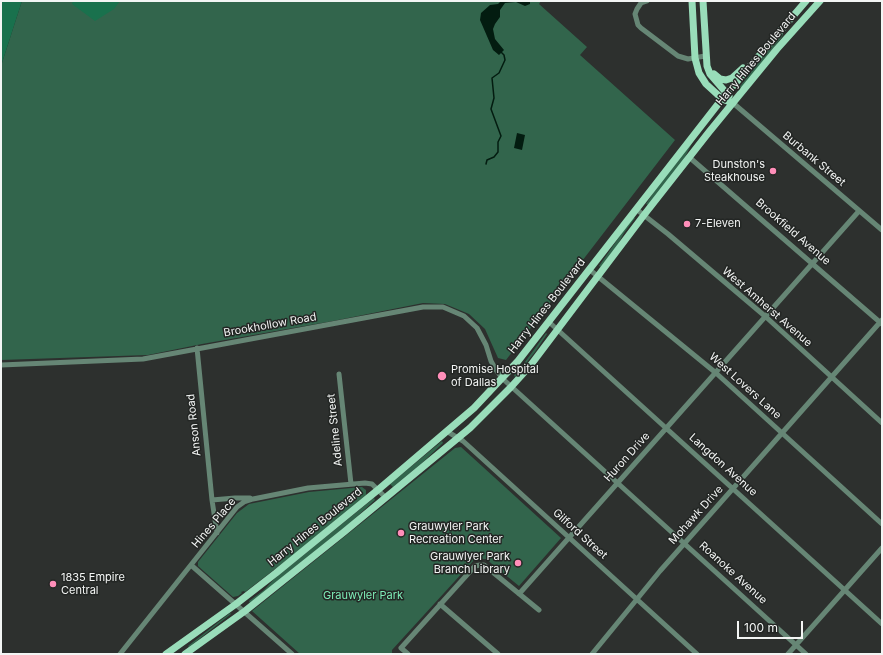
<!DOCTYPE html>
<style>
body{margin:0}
#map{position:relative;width:883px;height:655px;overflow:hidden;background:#2d302e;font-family:Inter,sans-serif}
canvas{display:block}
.frame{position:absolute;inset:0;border:2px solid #f3f5f4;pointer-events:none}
.scale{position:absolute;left:737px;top:621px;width:66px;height:18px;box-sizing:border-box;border:2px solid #f3f5f4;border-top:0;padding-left:5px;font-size:12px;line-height:14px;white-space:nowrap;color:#f3f5f4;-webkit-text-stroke:3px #232624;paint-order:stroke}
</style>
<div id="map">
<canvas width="883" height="655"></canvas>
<div class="frame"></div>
<div class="scale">100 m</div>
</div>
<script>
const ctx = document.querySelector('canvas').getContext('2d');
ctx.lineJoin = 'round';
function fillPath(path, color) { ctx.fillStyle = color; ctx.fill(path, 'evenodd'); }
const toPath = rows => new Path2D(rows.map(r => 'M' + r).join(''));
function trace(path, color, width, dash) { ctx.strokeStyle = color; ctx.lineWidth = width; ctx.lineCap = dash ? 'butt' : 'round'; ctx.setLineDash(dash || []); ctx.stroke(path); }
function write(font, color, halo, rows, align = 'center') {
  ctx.font = font + ' Inter,sans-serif'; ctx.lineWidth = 3; ctx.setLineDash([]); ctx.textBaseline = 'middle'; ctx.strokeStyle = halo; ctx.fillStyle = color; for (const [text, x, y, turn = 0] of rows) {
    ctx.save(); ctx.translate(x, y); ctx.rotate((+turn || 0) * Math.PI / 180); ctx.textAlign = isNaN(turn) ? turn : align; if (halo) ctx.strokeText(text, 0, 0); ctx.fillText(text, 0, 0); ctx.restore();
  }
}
const green = toPath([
 [22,1,541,1,539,4,587,47,580,55,675,140,506,360,498,358,485,329,469,314,445,304,423,303,333,321,202,344,148,355,1,360,1,66],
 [782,33,783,34,782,37,739,91,737,90],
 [693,141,683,161,648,205,646,204,661,181],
 [633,217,635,218,624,233,617,246,601,267,599,266],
 [546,333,547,334,535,352,515,377,514,375,525,362],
 [442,441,443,443,422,463,393,487,390,484],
 [461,447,561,538,519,586,486,559,475,559,392,650,392,654,300,654,252,611,455,448],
 [362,487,366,490,366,495,292,556,245,592,244,591,241,592,242,593,238,596,233,597,198,566,198,562,237,513,249,504,309,492],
 [374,498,375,500,350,523,250,603,249,601,264,590,274,579],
 [230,613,231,614,189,647,188,646]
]);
const forest = toPath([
 [1,1,22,1,1,66],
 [73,1,120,1,114,9,95,21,72,4]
]);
const water = toPath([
 [501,1,530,1,530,4,525,6,516,2,505,3,500,10,500,17,495,24,493,29,495,39,504,50,499,55,493,50,480,20,481,13,490,5,498,4],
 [517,133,525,135,522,150,514,148]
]);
const stream = toPath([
 [486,164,487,160,494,157,498,152,498,142,501,136,491,109,494,98,492,78,499,73,505,60,504,55,500,51]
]);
const minor = toPath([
 [647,1,641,3,637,9,635,14,638,25,641,28,678,56,688,59,705,56],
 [733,103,882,230],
 [689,157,882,324],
 [636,209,668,234,766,317,882,423],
 [590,270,716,373,882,524],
 [549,322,882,624],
 [197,348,212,500,217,533],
 [1,365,143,359,423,307,443,307,464,316,477,328,486,345,491,361,496,370,503,379,806,654],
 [339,374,351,484],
 [448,432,463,441,697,654],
 [212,500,235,498,250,498],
 [191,565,292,654],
 [519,594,859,211],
 [440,604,498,654],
 [120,654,237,507,244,502,253,499,308,488,365,483,372,484,386,498],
 [408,654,401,648,475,566,480,565,484,565,539,610],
 [592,654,660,571,882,320],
 [788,654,882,548]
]);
const major = toPath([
 [692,1,695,58,699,73,706,84,718,95,722,99,733,103],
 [703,1,707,66,710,74,729,96],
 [714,74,720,79,726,80,732,78,743,68],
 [166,654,236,604,276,573,379,489,474,408,518,361,722,99,806,1],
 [185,654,245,611,344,532,470,428,511,387,530,366,644,215,709,132,777,49,820,1]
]);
const markers = [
 [773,171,4,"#ff8eb9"],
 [687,224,4,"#ff8eb9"],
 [442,376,5,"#ff8eb9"],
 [401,533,4,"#ff8eb9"],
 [518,563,4,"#ff8eb9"],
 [53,584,4,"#ff8eb9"]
];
const streetNames = [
 ["Harry Hines Boulevard",756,59,-50],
 ["Burbank Street",814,159,40],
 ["Brookfield Avenue",793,232,41],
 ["Harry Hines Boulevard",547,306,-52],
 ["West Amherst Avenue",767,307,41],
 ["Brookhollow Road",270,325,-10],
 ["West Lovers Lane",745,386,42],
 ["Anson Road",194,425,-96],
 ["Adeline Street",335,430,-96],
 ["Huron Drive",627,457,-48],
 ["Langdon Avenue",723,465,42],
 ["Mohawk Drive",696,515,-48],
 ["Hines Place",214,523,-50],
 ["Harry Hines Boulevard",315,527,-39],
 ["Gilford Street",580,534,42],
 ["Roanoke Avenue",733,573,42]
];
const poiNames = [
 ["Dunston's",765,165,"right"],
 ["Steakhouse",765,178,"right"],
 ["7-Eleven",695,224],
 ["Promise Hospital",451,370],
 ["of Dallas",451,383],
 ["Grauwyler Park",409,527],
 ["Recreation Center",409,540],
 ["Grauwlyer Park",510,557,"right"],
 ["Branch Library",510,570,"right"],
 ["1835 Empire",61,578],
 ["Central",61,591]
];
const parkNames = [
 ["Grauwyler Park",363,596]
];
fillPath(green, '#32654c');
fillPath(forest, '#19714d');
fillPath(water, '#031c10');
trace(stream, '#031c10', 1.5);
trace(minor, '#668675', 5);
trace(major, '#99ddba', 7);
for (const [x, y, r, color] of markers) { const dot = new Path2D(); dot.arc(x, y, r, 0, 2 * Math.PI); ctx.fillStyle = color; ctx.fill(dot); trace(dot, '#232624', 1.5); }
write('11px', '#f3f5f4', '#232624', streetNames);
write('11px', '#f3f5f4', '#232624', poiNames, 'left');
write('11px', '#7fefb9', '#232624', parkNames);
</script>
